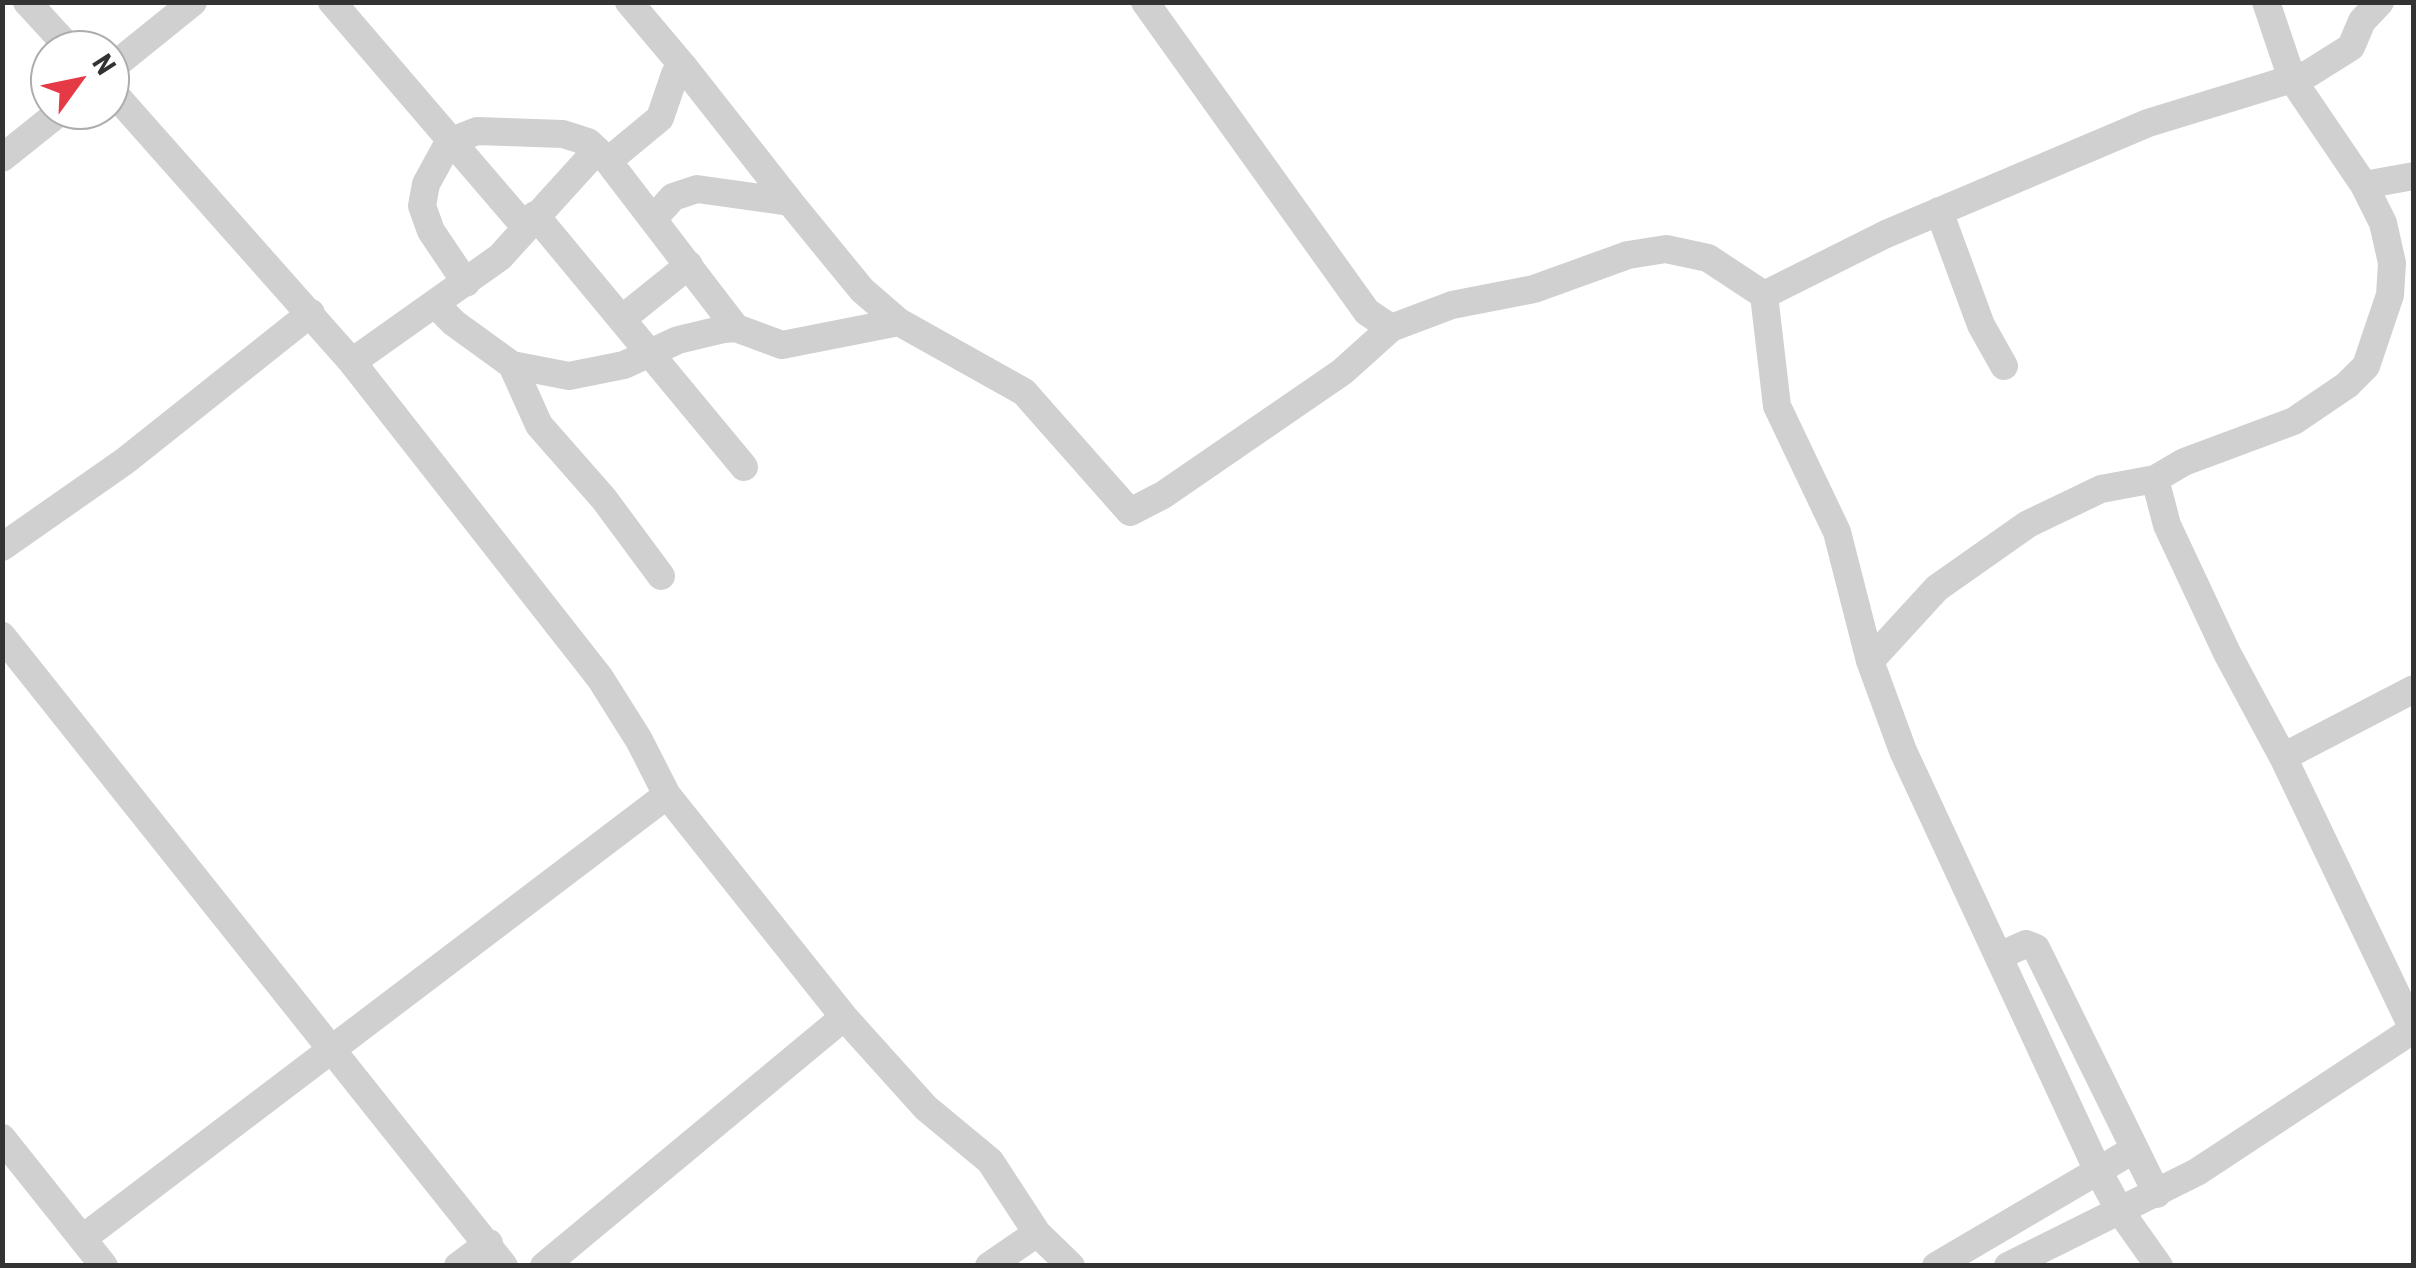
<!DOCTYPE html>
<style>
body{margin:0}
#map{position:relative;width:2416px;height:1268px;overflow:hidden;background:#fff;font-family:"Roboto Condensed",sans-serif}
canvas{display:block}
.frame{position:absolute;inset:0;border:5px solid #333;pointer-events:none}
.north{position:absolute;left:30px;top:30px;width:100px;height:100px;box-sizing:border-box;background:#fff;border:2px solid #adadad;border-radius:50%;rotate:57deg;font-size:28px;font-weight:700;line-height:40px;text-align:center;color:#333}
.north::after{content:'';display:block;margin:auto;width:35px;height:45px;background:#e63946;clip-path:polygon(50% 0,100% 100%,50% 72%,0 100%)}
</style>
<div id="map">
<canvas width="2416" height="1268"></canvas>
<div class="frame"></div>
<div class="north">N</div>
</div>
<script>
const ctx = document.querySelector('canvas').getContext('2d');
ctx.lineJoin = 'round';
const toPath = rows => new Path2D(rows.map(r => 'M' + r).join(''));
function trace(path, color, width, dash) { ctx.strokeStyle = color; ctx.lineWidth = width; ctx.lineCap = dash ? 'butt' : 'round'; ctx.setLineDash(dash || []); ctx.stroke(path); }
const minor = toPath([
 [27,2,71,50],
 [332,2,526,228],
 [629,2,683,66],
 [1145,2,1367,312,1391,328],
 [110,69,193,2],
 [110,89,352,362,600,678,639,740,667,795,844,1017,926,1108,990,1161,1037,1233,1071,1266],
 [2,158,62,110],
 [608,161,660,118,675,74,683,66,790,202],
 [2364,185,2414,176],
 [1939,211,1981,325,2004,366],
 [535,215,744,467],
 [654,218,673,197,697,189,790,202,862,290,899,322,1024,392,1130,512,1163,495,1342,372,1391,328,1452,305,1534,289,1628,255,1666,249,1708,258,1764,295],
 [466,283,431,231,422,206,426,184,449,142,477,131,563,134,588,142,608,161,736,328],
 [436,305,454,323,512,365,569,376,624,365,678,340,724,329,736,328,782,345,899,322],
 [623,318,689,265],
 [352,362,500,257,597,150],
 [512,365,539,425,604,499,661,576],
 [2155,479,2167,525,2227,653,2283,757,2413,1029],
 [2,547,125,461,311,313],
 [2,636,504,1266],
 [1870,661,1937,588,2028,524,2101,489,2155,479,2184,462,2294,421,2347,385,2366,366,2390,295,2392,263,2383,223,2364,185,2292,79,2266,2],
 [2283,757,2414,689],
 [2001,955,2026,944,2036,948,2157,1194],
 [2,1138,104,1266],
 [83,1238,667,795],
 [458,1266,489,1243],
 [544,1266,844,1017],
 [989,1266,1037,1233],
 [1936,1266,2135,1149],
 [2008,1266,2197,1172,2414,1029],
 [2159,1266,2120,1211,2098,1171,1903,751,1870,661,1837,532,1777,406,1764,295,1886,234,2148,123,2308,74,2351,47,2362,21,2380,2]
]);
trace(minor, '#d0d0d0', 28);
</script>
